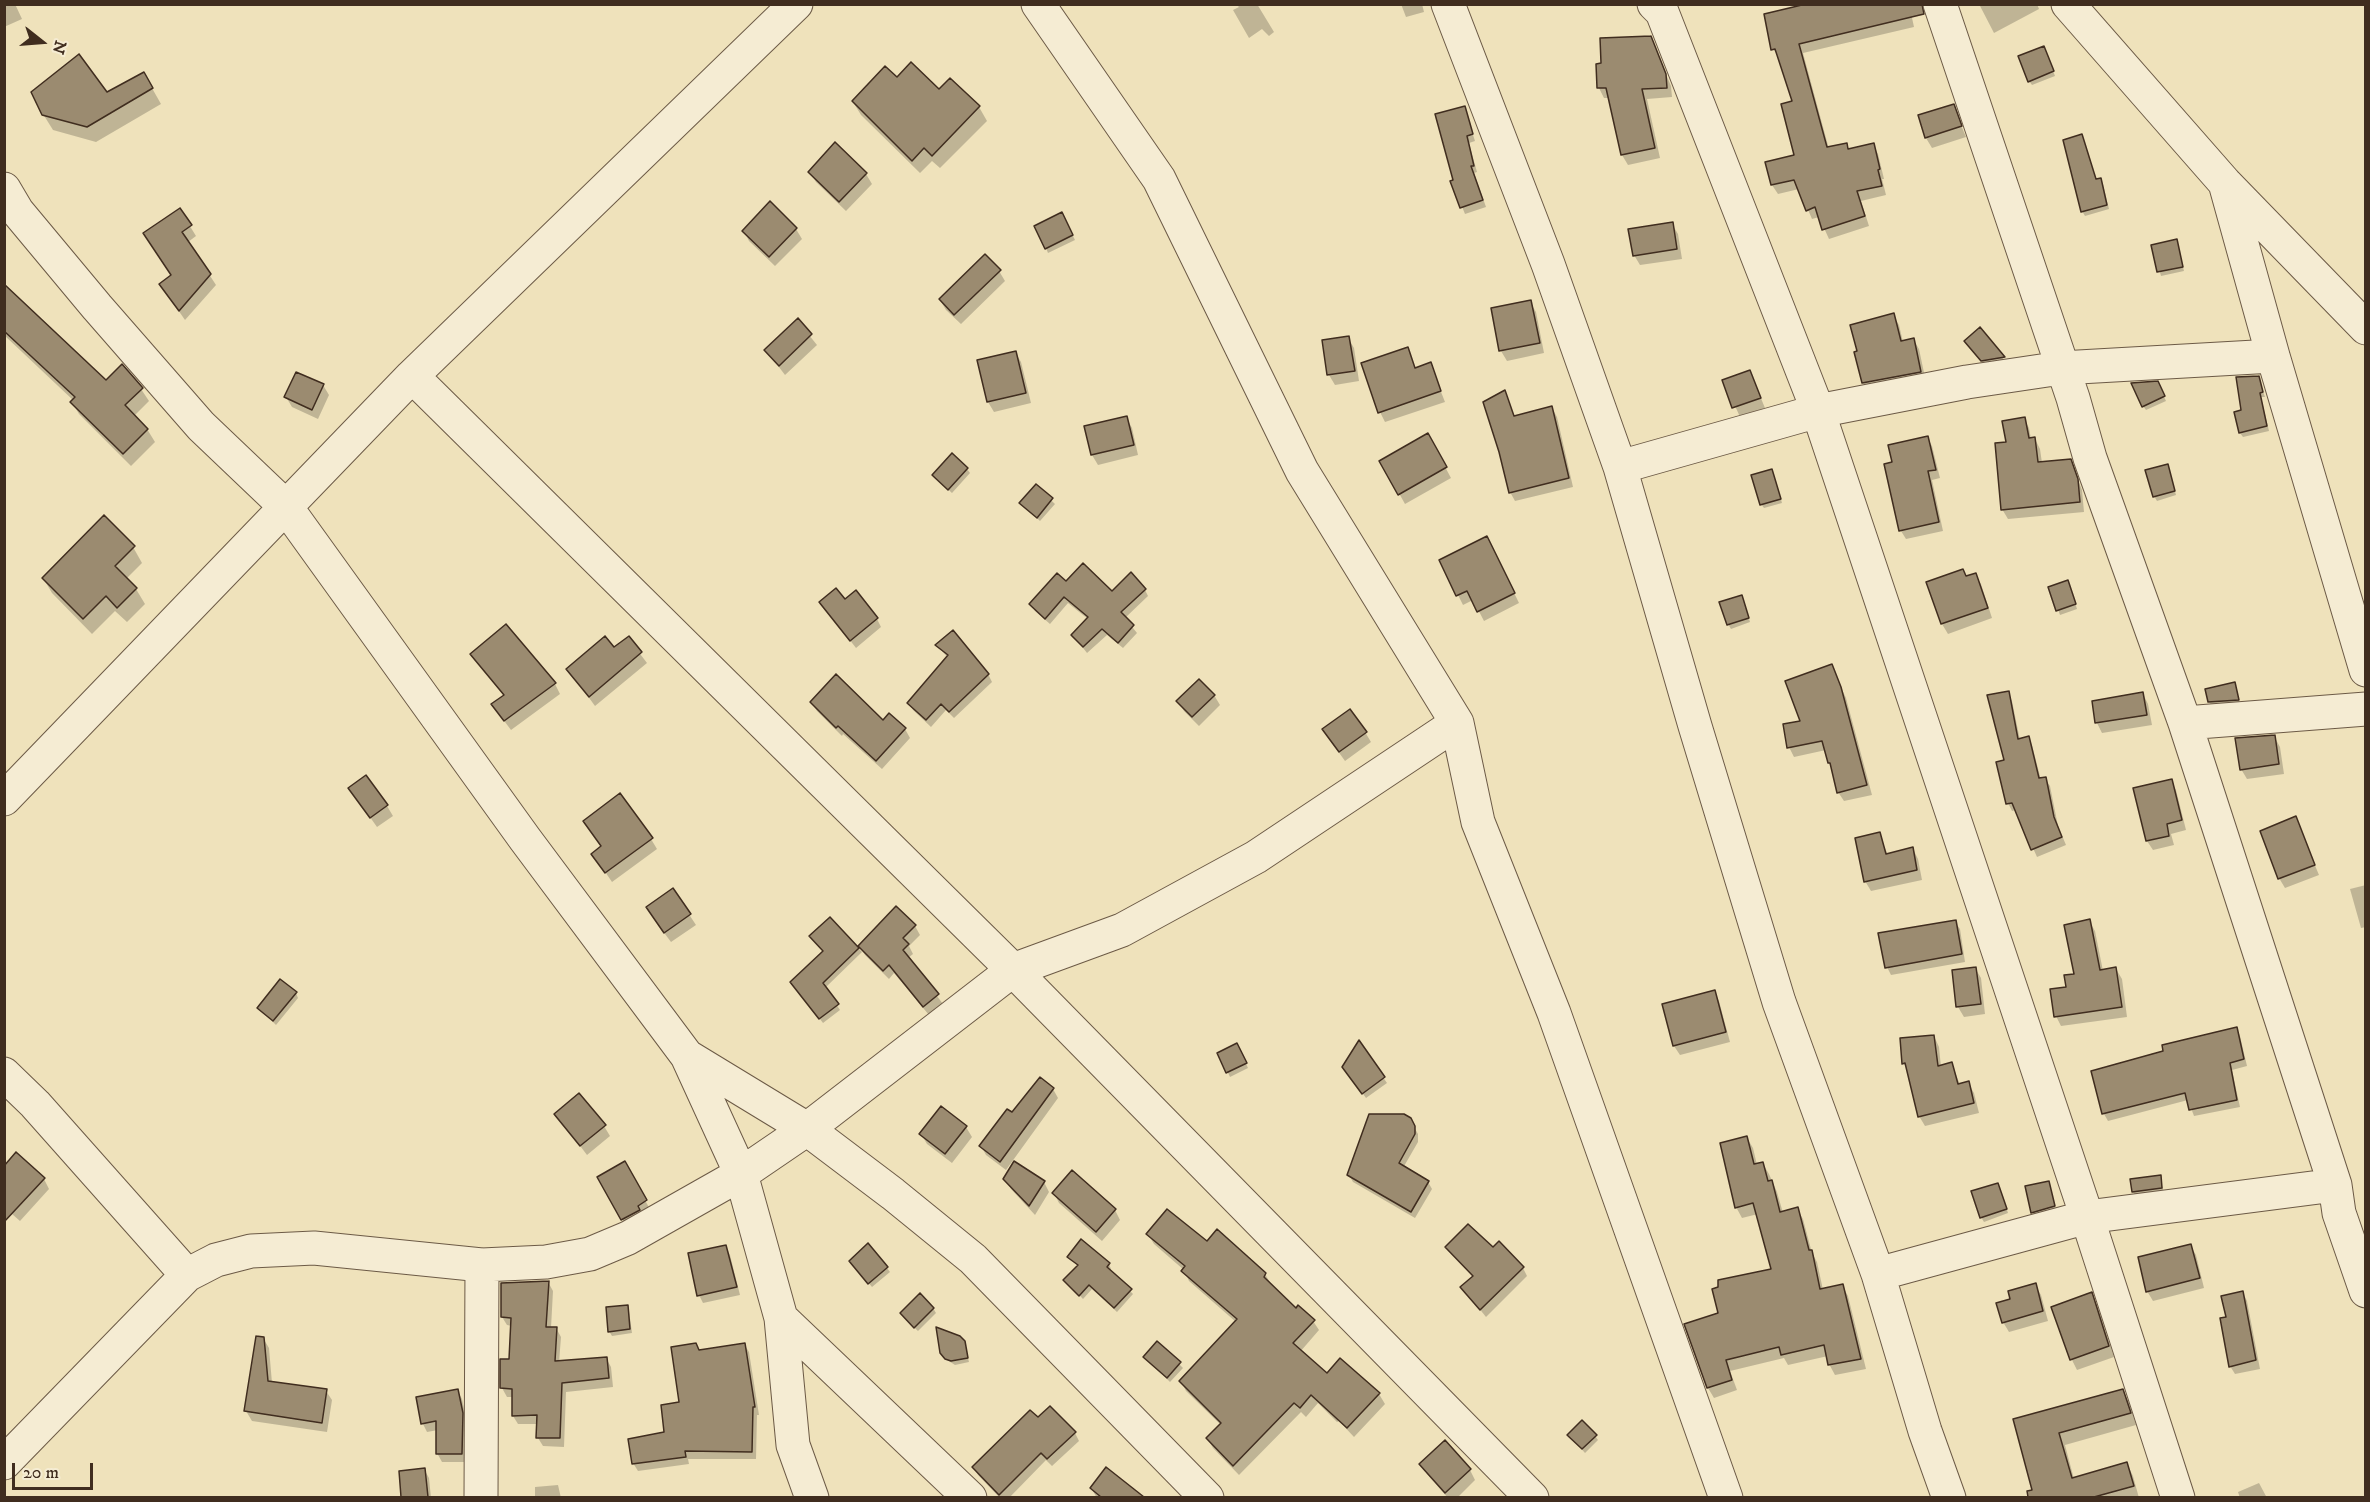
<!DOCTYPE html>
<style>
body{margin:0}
#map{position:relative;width:2370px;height:1502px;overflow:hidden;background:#efe2bb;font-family:"IM FELL DW Pica",serif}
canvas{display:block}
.frame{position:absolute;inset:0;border:6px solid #402d1f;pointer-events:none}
.north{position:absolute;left:12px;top:12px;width:60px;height:60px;-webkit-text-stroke:4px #f5ecd3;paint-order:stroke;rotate:107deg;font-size:16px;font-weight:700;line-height:24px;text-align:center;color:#402d1f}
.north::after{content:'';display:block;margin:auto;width:21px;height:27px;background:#402d1f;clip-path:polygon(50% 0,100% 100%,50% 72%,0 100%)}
.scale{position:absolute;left:12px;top:1463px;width:81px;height:27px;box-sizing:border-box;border:3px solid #402d1f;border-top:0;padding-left:8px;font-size:18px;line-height:21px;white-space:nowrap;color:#402d1f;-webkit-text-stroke:4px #f5ecd3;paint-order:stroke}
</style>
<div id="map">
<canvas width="2370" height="1502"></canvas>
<div class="frame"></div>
<div class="north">N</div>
<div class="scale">20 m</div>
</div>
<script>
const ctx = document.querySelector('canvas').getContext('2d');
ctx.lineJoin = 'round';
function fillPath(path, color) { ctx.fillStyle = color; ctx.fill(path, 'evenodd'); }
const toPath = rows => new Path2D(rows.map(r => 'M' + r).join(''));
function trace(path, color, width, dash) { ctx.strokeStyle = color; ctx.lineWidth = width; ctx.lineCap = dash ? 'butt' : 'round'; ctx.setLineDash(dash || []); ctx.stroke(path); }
const shadow = toPath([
 [4,4,15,4,22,19,4,27],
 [1236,4,1257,4,1274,32,1269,36,1262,29,1249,38,1233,10,1239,7],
 [1401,4,1422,4,1424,12,1406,17],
 [1909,4,1914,27,1803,53,1829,149,1846,144,1850,150,1873,144,1878,154,1884,179,1882,179,1886,195,1861,201,1869,226,1829,239,1819,217,1812,219,1799,189,1778,194,1772,185,1767,163,1795,157,1794,102,1780,58,1773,49],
 [1979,4,2037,4,2039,9,1994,33],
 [1650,37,1671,86,1672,97,1647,99,1660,158,1628,165,1622,155,1610,98,1604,98,1599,88],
 [2046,52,2055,76,2032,85,2029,81],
 [144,74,161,104,96,142,53,130,43,114,107,94],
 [897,79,939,92,950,80,979,107,987,121,940,168,932,161,920,173,861,115,853,102],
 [1953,106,1966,137,1932,148,1926,138],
 [1464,107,1475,141,1469,143,1477,172,1474,173,1486,207,1465,214,1452,182,1455,181],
 [2082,136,2096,181,2100,180,2103,184,2109,209,2085,216,2082,211],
 [810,172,866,174,872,184,846,211,816,182],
 [180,210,196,236,188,242,216,285,185,320,167,294,173,276],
 [1064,218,1075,240,1048,253,1046,248],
 [1672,224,1678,234,1682,259,1640,265,1634,255],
 [796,229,802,239,775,266,749,241,744,231],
 [2176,241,2184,271,2161,276,2153,246],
 [999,271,1005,281,961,324,946,310,940,300],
 [1530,302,1536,312,1544,353,1507,361,1501,351],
 [4,305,106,382,141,389,149,401,134,416,147,429,155,442,131,466,79,414,72,402,74,401,4,335],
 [1893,315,1899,325,1903,342,1913,339,1919,349,1926,382,1869,393,1863,383,1856,353,1859,352],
 [797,320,817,345,785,375,766,350],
 [1980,329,2003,358,2005,362,1985,365,1968,346],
 [1348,338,1354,348,1359,381,1335,385,1329,375],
 [1407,349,1416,369,1430,364,1445,402,1385,422,1380,412],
 [1015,352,1021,362,1031,403,994,412,988,402],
 [1750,372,1765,408,1740,417,1724,381],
 [2258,377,2265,397,2261,397,2269,431,2243,437,2240,433,2242,411],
 [323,385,329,395,318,419,292,407,286,397],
 [2160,388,2166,401,2146,410,2143,406],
 [1504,392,1515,418,1552,408,1557,417,1573,487,1515,501,1510,492,1500,451],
 [1126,417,1132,428,1138,455,1098,465,1092,455,1085,427],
 [2024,419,2029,428,2031,439,2035,439,2040,449,2042,463,2070,460,2082,490,2084,512,2008,519,2002,509,2008,443],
 [1428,435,1451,478,1405,504,1381,461],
 [1927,437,1932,446,1940,478,1932,480,1943,531,1906,539,1901,531,1894,463],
 [967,469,970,473,952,493,937,479],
 [2169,470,2176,495,2157,501,2154,496],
 [1774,475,1782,503,1764,508,1761,504],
 [1036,486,1055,504,1040,521,1021,503],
 [133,547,142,563,126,579,136,589,145,604,127,622,115,611,92,634,52,593,43,578],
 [1492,548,1519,603,1484,621,1473,600,1463,605,1441,561],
 [1975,574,1981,584,1992,618,1948,634,1942,624,1967,578],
 [1067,583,1112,594,1145,590,1148,596,1125,618,1137,633,1123,648,1107,635,1087,653,1073,635,1088,619,1068,603,1050,624,1035,611,1031,605],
 [2070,586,2077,609,2060,615,2050,588],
 [845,601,877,619,881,627,856,648,821,603],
 [1744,602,1750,622,1731,629,1728,624],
 [506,626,555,684,560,694,511,730,499,714,504,696,472,654],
 [628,638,647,663,595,706,568,669,614,649],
 [937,645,988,674,992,682,954,718,946,710,931,727,913,710,909,703,948,658],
 [1831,666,1846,698,1872,795,1844,801,1838,792,1826,750,1794,757,1789,747],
 [2234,684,2240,704,2212,706,2209,702],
 [2008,693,2012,701,2020,740,2028,738,2032,745,2041,780,2045,779,2050,786,2058,826,2066,845,2037,857,2016,810,2012,811,2008,803,2005,761],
 [2143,694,2148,704,2152,725,2102,733,2097,723,2093,702],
 [1214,695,1220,705,1199,726,1184,711,1178,701],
 [811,702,905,729,910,738,882,769,843,734,842,736,817,711],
 [1365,732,1371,742,1345,761,1330,740],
 [2274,736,2280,747,2284,774,2247,779,2241,769],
 [2171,781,2176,790,2186,830,2171,834,2174,845,2153,850,2147,841,2135,790],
 [350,789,387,806,393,816,377,827],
 [2295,818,2319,875,2285,888,2279,878],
 [585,822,651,839,657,849,612,882,593,854,602,847],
 [1879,834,1888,855,1913,849,1918,859,1922,880,1871,891,1865,881],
 [2366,885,2366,927,2361,928,2350,889],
 [673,890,696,925,671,942,653,918],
 [830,919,862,952,825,988,840,1010,823,1023,795,987,824,952,810,937],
 [2089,921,2095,931,2103,971,2116,969,2122,979,2127,1017,2061,1026,2056,1016,2076,975],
 [1955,922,1960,929,1965,962,1891,975,1887,967],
 [915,926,920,935,909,946,913,954,908,958,943,1004,929,1015,894,973,889,979,865,955,860,947],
 [1975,968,1981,978,1985,1014,1964,1017,1958,1007],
 [1714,991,1719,1001,1730,1042,1680,1055,1674,1046,1664,1005],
 [296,993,298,998,276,1025,259,1008],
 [2237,1029,2240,1036,2247,1066,2232,1070,2240,1107,2194,1116,2188,1100,2108,1121,2104,1114,2093,1072],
 [1934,1036,1939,1047,1941,1067,1952,1064,1960,1085,1968,1083,1974,1093,1979,1113,1925,1126,1919,1116,1908,1070,1904,1063],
 [1359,1043,1387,1083,1366,1098,1347,1072],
 [1237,1045,1248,1068,1230,1077,1219,1054],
 [1053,1089,1058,1098,1006,1170,986,1155,981,1146,1012,1114],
 [556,1114,604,1126,610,1136,587,1155],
 [1410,1120,1418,1134,1418,1142,1403,1168,1428,1182,1432,1189,1415,1218,1353,1182,1349,1175],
 [966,1127,972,1137,952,1163,927,1144,921,1134],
 [1747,1138,1753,1148,1757,1165,1763,1164,1769,1174,1777,1192,1783,1213,1797,1209,1803,1219,1812,1253,1817,1262,1823,1290,1842,1285,1848,1296,1866,1369,1835,1375,1829,1364,1828,1356,1788,1365,1784,1358,1730,1371,1737,1390,1714,1398,1708,1388,1686,1325,1720,1314,1773,1270,1758,1214,1742,1218,1736,1207],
 [624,1163,651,1211,628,1229,599,1178],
 [2160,1177,2164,1193,2136,1196,2133,1192],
 [44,1179,49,1189,20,1221,4,1207],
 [1005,1179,1044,1182,1049,1192,1035,1215,1011,1189],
 [2048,1183,2056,1211,2035,1217,2032,1212],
 [2000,1189,2008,1213,1984,1222,1981,1217],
 [1054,1193,1115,1210,1120,1220,1102,1241,1059,1203],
 [1148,1234,1207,1243,1265,1274,1271,1284,1296,1310,1313,1321,1319,1330,1300,1352,1327,1375,1340,1360,1379,1394,1385,1404,1354,1437,1339,1421,1337,1422,1318,1403,1306,1417,1301,1412,1239,1475,1213,1448,1207,1438,1221,1425,1186,1391,1181,1381,1236,1322,1189,1281,1184,1270,1154,1244],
 [1499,1244,1523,1268,1527,1276,1486,1317,1462,1287,1473,1277,1447,1247,1493,1249],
 [2190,1245,2196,1255,2204,1288,2153,1301,2147,1291],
 [726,1247,730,1255,740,1295,703,1303,699,1295],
 [1069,1257,1109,1264,1111,1269,1110,1271,1133,1294,1117,1312,1092,1289,1083,1299,1065,1280,1078,1266],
 [854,1266,887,1268,890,1272,872,1287],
 [548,1282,553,1291,551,1328,556,1328,561,1337,559,1363,606,1358,611,1367,613,1387,566,1392,564,1447,543,1446,538,1438,538,1424,518,1424,513,1416,513,1397,507,1397,502,1388,510,1361,512,1326,507,1325,502,1317],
 [2035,1285,2041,1295,2048,1321,2009,1332,2003,1322,2012,1300],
 [2243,1293,2247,1301,2260,1369,2235,1374,2230,1366,2227,1318],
 [2091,1294,2097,1304,2114,1357,2077,1370,2072,1360,2053,1308],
 [627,1306,629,1311,632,1333,612,1336,609,1331],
 [933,1308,936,1313,918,1331,904,1318],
 [263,1338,269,1348,272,1383,326,1391,332,1400,327,1432,252,1421,246,1411],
 [964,1342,969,1362,955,1365,944,1358],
 [1158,1343,1183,1368,1170,1382,1145,1357],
 [744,1344,749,1352,759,1415,757,1415,756,1459,688,1459,689,1464,638,1471,633,1463,666,1433,681,1404,700,1352],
 [457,1390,462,1399,467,1423,466,1462,442,1462,437,1453,438,1430,427,1432,423,1424,418,1398],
 [2122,1390,2129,1402,2136,1425,2065,1445,2074,1479,2127,1464,2133,1476,2139,1498,2036,1498,2015,1420],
 [1075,1433,1079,1441,1052,1466,1046,1460,1009,1498,1000,1498,978,1475,974,1468],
 [1569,1435,1595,1436,1598,1440,1585,1453],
 [1421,1464,1470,1470,1475,1480,1457,1498,1448,1498,1427,1474],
 [424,1469,429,1478,431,1498,403,1498,401,1472],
 [1106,1469,1141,1498,1097,1498,1091,1488],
 [2259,1483,2267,1498,2240,1498,2238,1492],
 [558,1485,561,1498,535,1498,535,1487]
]);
const building = toPath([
 [1806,4,1922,4,1924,14,1799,44,1827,147,1847,143,1848,149,1874,143,1880,169,1878,170,1882,186,1857,191,1865,216,1822,230,1815,207,1806,211,1794,180,1771,185,1765,162,1794,155,1781,104,1792,101,1775,49,1771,50,1764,14,1806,4],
 [1651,36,1666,74,1667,88,1642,89,1655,148,1621,155,1606,88,1597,88,1596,64,1601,63,1600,38,1651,36],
 [2044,46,2054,71,2028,82,2018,56,2044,46],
 [79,54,107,92,144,72,153,88,87,127,42,115,31,92,79,54],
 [911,62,939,89,950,78,980,106,932,156,924,148,912,161,852,101,885,66,897,77,911,62],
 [1954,104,1962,126,1925,138,1918,115,1954,104],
 [1465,106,1473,134,1467,136,1474,166,1471,166,1483,200,1460,208,1450,181,1453,180,1435,114,1465,106],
 [2082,134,2096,179,2101,178,2107,205,2081,212,2063,140,2082,134],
 [835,142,867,173,839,202,808,172,835,142],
 [770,201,797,228,769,257,742,231,770,201],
 [180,208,192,225,182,232,211,274,179,311,159,284,171,275,143,233,180,208],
 [1062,212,1073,235,1045,249,1034,226,1062,212],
 [1673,222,1677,249,1633,256,1628,229,1673,222],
 [2177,239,2183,267,2157,272,2151,245,2177,239],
 [985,254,1001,270,954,315,939,299,985,254],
 [4,284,106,380,122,364,143,388,125,405,148,429,123,454,70,402,75,397,4,331,4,284],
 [1531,300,1540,343,1499,351,1491,308,1531,300],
 [1894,313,1901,341,1914,338,1921,372,1862,383,1854,352,1857,351,1850,325,1894,313],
 [798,318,812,334,779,366,764,350,798,318],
 [1980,327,2005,357,1981,361,1964,341,1980,327],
 [1349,336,1355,371,1327,375,1322,340,1349,336],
 [1408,347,1415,368,1431,362,1441,391,1378,413,1361,363,1408,347],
 [1016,351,1026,393,987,402,977,360,1016,351],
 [1750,370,1761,398,1732,408,1722,380,1750,370],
 [296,372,324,384,312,410,284,397,296,372],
 [2259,376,2263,392,2260,393,2267,426,2239,433,2234,412,2241,410,2236,377,2259,376],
 [2158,381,2165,396,2142,407,2131,383,2158,381],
 [1505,390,1514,416,1552,406,1569,478,1509,493,1499,452,1483,402,1505,390],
 [1127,416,1134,445,1091,455,1084,426,1127,416],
 [2025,417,2029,438,2035,437,2038,462,2071,459,2078,479,2080,502,2001,510,1995,443,2006,442,2002,421,2025,417],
 [1428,433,1447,467,1398,495,1379,461,1428,433],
 [1928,436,1936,470,1928,471,1939,522,1899,531,1884,464,1892,462,1888,445,1928,436],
 [952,453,968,468,948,490,932,475,952,453],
 [2168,464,2175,491,2153,497,2145,470,2168,464],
 [1772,469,1781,499,1760,505,1751,475,1772,469],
 [1036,484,1053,498,1037,518,1019,503,1036,484],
 [104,515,135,546,115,566,137,588,117,608,106,596,83,619,42,578,104,515],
 [1487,536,1515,593,1477,612,1467,591,1456,596,1439,560,1487,536],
 [1083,563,1112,591,1131,572,1146,589,1121,612,1134,625,1118,643,1102,629,1083,647,1071,635,1088,617,1064,597,1045,619,1029,604,1057,573,1066,581,1083,563],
 [1963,569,1966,576,1976,573,1988,608,1941,624,1926,582,1963,569],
 [2068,580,2076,604,2056,611,2048,587,2068,580],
 [836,588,845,599,856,590,878,618,850,641,819,602,836,588],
 [1742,595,1749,618,1727,625,1719,602,1742,595],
 [506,624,556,683,504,721,491,704,504,695,470,654,506,624],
 [953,630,989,674,949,712,941,704,926,720,907,703,948,655,935,645,953,630],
 [605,636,614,647,629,636,642,652,589,697,566,669,605,636],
 [1832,664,1841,687,1867,785,1837,793,1830,763,1828,763,1822,741,1787,748,1783,724,1800,721,1785,681,1832,664],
 [836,674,883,720,889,713,906,728,876,761,838,726,836,728,810,702,836,674],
 [1199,679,1215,695,1192,717,1176,701,1199,679],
 [2235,682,2239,700,2208,702,2205,689,2235,682],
 [2009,691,2018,739,2029,736,2039,778,2046,777,2054,817,2062,837,2031,850,2012,803,2006,804,1996,762,2004,760,1987,695,2009,691],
 [2143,692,2147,715,2095,723,2092,701,2143,692],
 [1350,709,1367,732,1339,752,1322,729,1350,709],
 [2275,735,2279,764,2240,770,2235,738,2275,735],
 [366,775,388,805,370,818,348,788,366,775],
 [2172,779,2182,820,2167,824,2169,836,2146,841,2133,788,2172,779],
 [620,793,653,838,605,873,591,854,601,846,583,821,620,793],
 [2296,816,2315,865,2278,879,2260,831,2296,816],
 [1880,832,1886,854,1913,847,1917,870,1864,882,1855,838,1880,832],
 [673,888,691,914,664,933,646,907,673,888],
 [896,906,916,925,903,938,909,944,903,950,939,994,923,1007,889,965,883,971,858,946,896,906],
 [830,917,859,948,823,983,839,1004,819,1019,790,982,823,951,809,936,830,917],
 [2090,919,2100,970,2116,967,2122,1007,2054,1017,2050,989,2066,987,2064,975,2074,974,2064,925,2090,919],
 [1956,920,1962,954,1885,968,1878,933,1956,920],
 [1976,967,1981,1004,1956,1007,1952,970,1976,967],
 [280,979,297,992,273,1021,257,1008,280,979],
 [1715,990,1726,1032,1673,1046,1662,1004,1715,990],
 [2237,1027,2244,1059,2230,1063,2237,1100,2189,1110,2185,1093,2102,1114,2091,1071,2163,1051,2162,1045,2237,1027],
 [1934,1035,1938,1066,1952,1062,1958,1084,1969,1081,1974,1103,1918,1117,1905,1063,1902,1064,1900,1038,1934,1035],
 [1359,1040,1385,1077,1362,1094,1342,1067,1359,1040],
 [1237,1043,1247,1063,1226,1073,1217,1053,1237,1043],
 [1040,1077,1054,1088,1000,1162,979,1146,1007,1109,1012,1112,1040,1077],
 [579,1093,606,1125,580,1146,554,1114,579,1093],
 [941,1106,967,1126,945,1154,919,1134,941,1106],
 [1369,1114,1404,1114,1411,1118,1415,1126,1415,1134,1399,1163,1429,1181,1411,1212,1347,1175,1369,1114],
 [1747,1136,1754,1164,1763,1162,1768,1181,1772,1180,1780,1212,1798,1207,1809,1250,1812,1250,1820,1289,1843,1284,1861,1359,1828,1365,1824,1345,1781,1355,1779,1347,1726,1360,1732,1380,1707,1388,1684,1324,1718,1313,1712,1289,1718,1287,1718,1280,1771,1269,1753,1203,1735,1208,1720,1143,1747,1136],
 [16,1152,45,1178,4,1222,4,1166,16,1152],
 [625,1161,647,1200,638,1206,640,1210,621,1220,597,1177,625,1161],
 [1014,1161,1045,1181,1029,1206,1003,1179,1014,1161],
 [1072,1170,1116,1209,1096,1232,1052,1193,1072,1170],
 [2161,1175,2162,1188,2132,1192,2130,1179,2161,1175],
 [2049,1181,2055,1206,2031,1213,2025,1186,2049,1181],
 [1998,1183,2007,1209,1980,1218,1971,1191,1998,1183],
 [1167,1209,1207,1241,1217,1229,1266,1273,1264,1277,1296,1308,1298,1305,1315,1320,1293,1343,1327,1373,1340,1358,1380,1393,1347,1428,1311,1395,1300,1408,1294,1403,1233,1466,1206,1438,1221,1423,1179,1381,1237,1319,1181,1271,1185,1266,1146,1234,1167,1209],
 [1468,1224,1493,1247,1499,1241,1524,1267,1480,1310,1460,1287,1473,1276,1445,1247,1468,1224],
 [1081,1239,1110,1263,1107,1267,1132,1289,1114,1308,1089,1285,1079,1296,1063,1280,1078,1265,1067,1257,1081,1239],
 [868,1243,888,1267,868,1284,849,1261,868,1243],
 [2191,1244,2200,1278,2146,1292,2138,1257,2191,1244],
 [726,1245,737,1287,697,1296,688,1253,726,1245],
 [549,1281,546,1327,557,1327,555,1361,607,1357,609,1378,562,1383,560,1438,536,1438,537,1415,512,1416,512,1389,500,1388,500,1359,509,1359,511,1318,501,1317,501,1283,549,1281],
 [2036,1283,2043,1311,2002,1323,1996,1303,2010,1299,2008,1291,2036,1283],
 [2243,1291,2256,1360,2229,1367,2220,1318,2226,1317,2221,1296,2243,1291],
 [2092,1292,2109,1346,2070,1360,2051,1307,2092,1292],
 [920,1293,934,1308,914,1328,900,1313,920,1293],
 [628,1305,630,1329,608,1332,606,1307,628,1305],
 [936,1327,960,1336,965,1341,968,1358,951,1361,945,1359,940,1353,936,1327],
 [256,1336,264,1337,268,1381,327,1389,322,1423,244,1411,256,1336],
 [1157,1341,1181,1362,1167,1378,1143,1357,1157,1341],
 [696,1343,699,1350,745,1343,755,1407,753,1407,752,1452,685,1451,686,1457,632,1464,628,1439,664,1432,661,1405,679,1402,671,1347,696,1343],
 [458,1389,463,1413,462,1454,436,1454,436,1421,421,1424,416,1397,458,1389],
 [2123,1389,2131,1413,2059,1433,2072,1478,2127,1462,2134,1486,2094,1497,2028,1497,2027,1491,2032,1490,2013,1419,2123,1389],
 [1050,1406,1076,1432,1047,1459,1041,1453,999,1495,972,1467,1030,1410,1038,1417,1050,1406],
 [1582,1420,1597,1435,1582,1449,1567,1435,1582,1420],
 [1445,1440,1471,1469,1445,1493,1419,1464,1445,1440],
 [1106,1467,1144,1497,1101,1497,1090,1488,1106,1467],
 [425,1468,428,1497,401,1497,399,1471,425,1468]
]);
const minor = toPath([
 [1038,4,1159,179,1302,471,1457,723,1478,822,1554,1013,1726,1498],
 [1448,4,1548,264,1620,467,1695,726,1779,1002,1878,1274,1925,1431,1949,1498],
 [1654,4,1662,12,1818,411,2087,1217,2178,1498],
 [1940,4,2073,398,2090,458,2185,723,2335,1185,2339,1213,2366,1291],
 [2068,4,2225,183,2366,328],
 [2225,183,2273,356,2366,670],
 [4,189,17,211,97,307,201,426,286,507,525,839,687,1056,807,1129,893,1194,973,1259,1207,1498],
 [412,376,1013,970,1532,1498],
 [1620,467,1818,411,1967,382,2061,368,2273,356],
 [2185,723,2366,709],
 [4,799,412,376,796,4],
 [687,1056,741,1174,781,1318,793,1445,812,1498],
 [4,1074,35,1104,187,1275],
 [1878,1274,2087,1217,2335,1185],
 [781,1318,970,1498],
 [4,1463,187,1275,216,1260,251,1251,314,1248,482,1265,546,1262,590,1254,628,1238,741,1174,807,1129,1013,970,1122,930,1256,857,1457,723],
 [481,1498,482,1265]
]);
fillPath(shadow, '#0003');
fillPath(building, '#9b8b70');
trace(building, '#402d1f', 1.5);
trace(minor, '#6c5a46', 35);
trace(minor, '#f5ecd3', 33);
</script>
